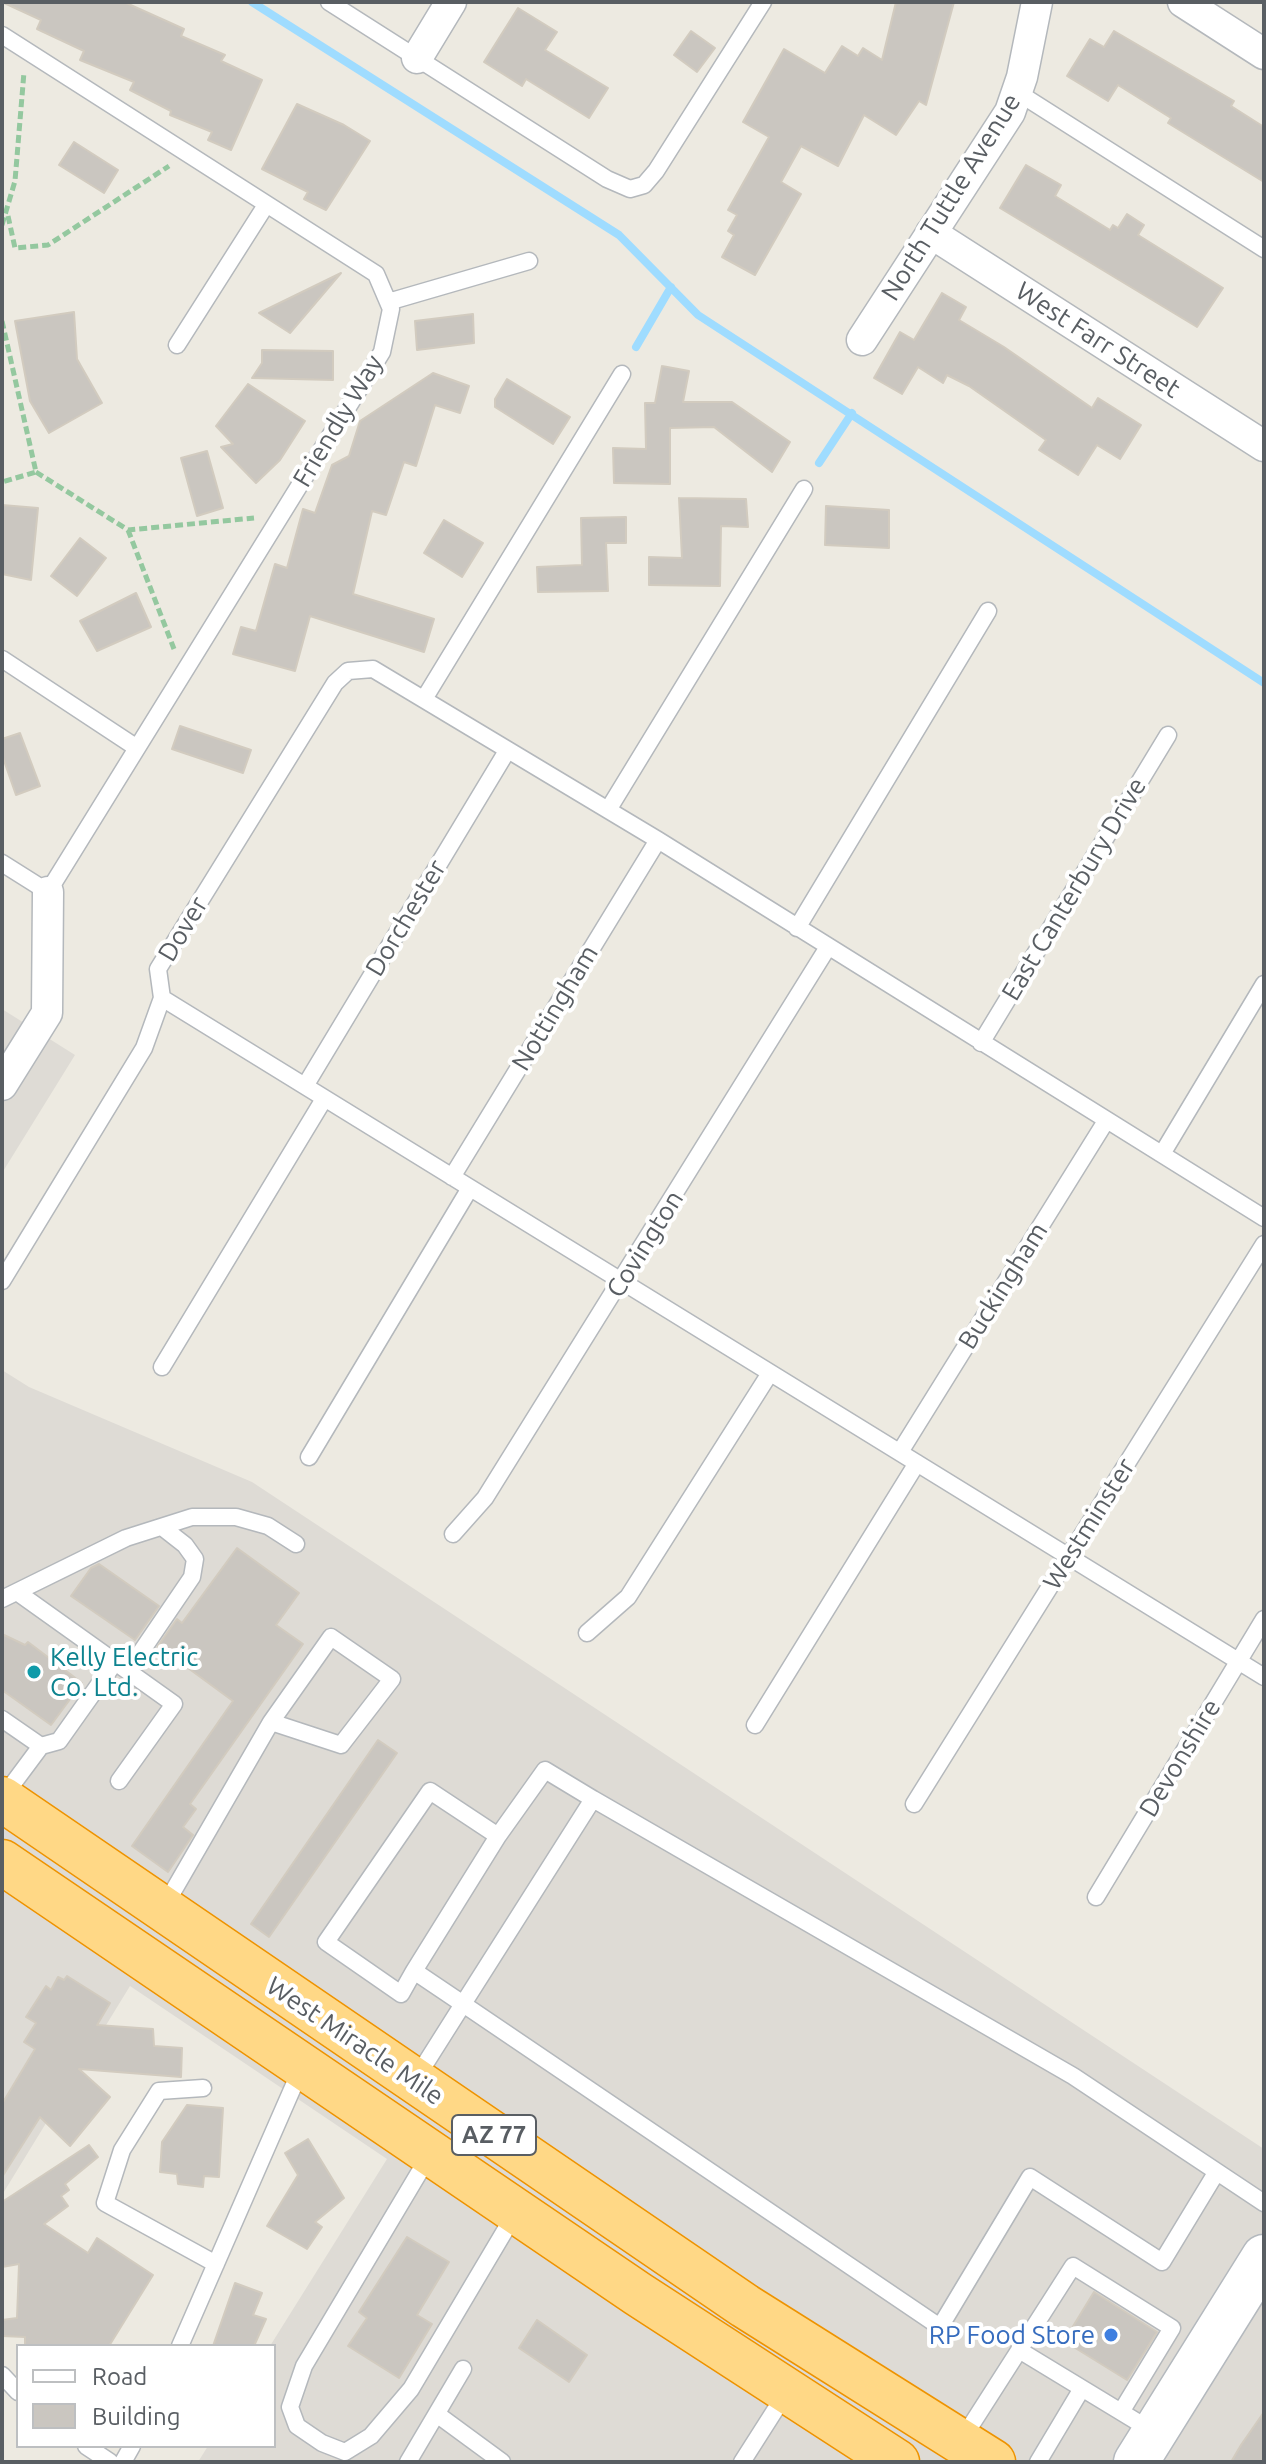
<!DOCTYPE html>
<style>
body{margin:0}
#map{position:relative;width:1266px;height:2464px;overflow:hidden;background:#edeae1;font-family:Ubuntu,sans-serif}
canvas{display:block}
.frame{position:absolute;inset:0;border:4px solid #595e63;pointer-events:none}
.legend{position:absolute;left:16px;top:2344px;width:260px;height:104px;box-sizing:border-box;background:#fff;border:2px solid #bdbfc1;margin:0;padding:10px 14px;list-style:none;font-size:24px;color:#595e63}
.legend li{display:flex;align-items:center;gap:16px;height:40px}
.legend b{width:40px;border:2px solid #bdbfc1}
</style>
<div id="map">
<canvas width="1266" height="2464"></canvas>
<div class="frame"></div>
<ul class="legend">
<li><b style="height:10px;background:#fff"></b>Road</li>
<li><b style="height:22px;background:#cac6c0"></b>Building</li>
</ul>
</div>
<script>
const ctx = document.querySelector('canvas').getContext('2d');
ctx.lineJoin = 'round';
function fillPath(path, color) { ctx.fillStyle = color; ctx.fill(path, 'evenodd'); }
const toPath = rows => new Path2D(rows.map(r => 'M' + r).join(''));
function trace(path, color, width, dash) { ctx.strokeStyle = color; ctx.lineWidth = width; ctx.lineCap = dash ? 'butt' : 'round'; ctx.setLineDash(dash || []); ctx.stroke(path); }
function write(font, color, halo, rows, align = 'center') {
  ctx.font = font + ' Ubuntu,sans-serif'; ctx.lineWidth = 8; ctx.setLineDash([]); ctx.textBaseline = 'middle'; ctx.strokeStyle = halo; ctx.fillStyle = color; for (const [text, x, y, turn = 0] of rows) {
    ctx.save(); ctx.translate(x, y); ctx.rotate((+turn || 0) * Math.PI / 180); ctx.textAlign = isNaN(turn) ? turn : align; if (halo) ctx.strokeText(text, 0, 0); ctx.fillText(text, 0, 0); ctx.restore();
  }
}
const industrial = toPath([
 [2,1009,75,1055,2,1173],
 [2,1370,29,1387,252,1482,1264,2149,1264,2462,198,2462,208,2446,274,2446,274,2346,270,2346,387,2159,130,1986,2,2195]
]);
const stream = toPath([
 [252,2,619,235,698,315,1264,683],
 [636,347,671,287],
 [819,463,852,413]
]);
const building = toPath([
 [2,2,124,2,184,29,181,36,225,55,221,61,262,80,231,150,208,140,212,132,170,115,171,111,130,90,134,82,80,60,84,51,37,29,41,20,2,2],
 [896,2,954,2,926,105,919,101,896,135,864,115,838,166,801,146,781,182,801,194,755,275,722,257,734,235,728,231,737,215,728,210,769,137,743,122,784,49,825,73,842,46,858,56,863,48,882,60,896,2],
 [518,8,557,32,545,50,608,88,589,118,526,79,522,86,484,62,518,8],
 [691,31,715,48,697,72,674,55,691,31],
 [1114,31,1234,101,1231,106,1264,127,1264,182,1168,123,1171,118,1118,85,1108,101,1067,76,1090,39,1104,47,1114,31],
 [297,104,344,125,370,141,326,210,304,199,308,192,262,169,297,104],
 [74,142,118,170,104,193,59,165,74,142],
 [1026,165,1061,185,1055,196,1110,230,1113,225,1118,228,1127,214,1144,225,1138,235,1223,288,1197,327,1000,208,1026,165],
 [341,273,290,333,259,313,341,273],
 [942,293,966,307,959,320,1004,347,1092,408,1098,398,1141,425,1120,459,1097,445,1078,475,1039,450,1046,440,969,386,947,375,943,383,918,367,902,394,874,378,900,332,914,340,942,293],
 [74,312,77,359,102,403,49,433,30,401,15,321,74,312],
 [473,314,474,343,417,350,415,321,473,314],
 [262,350,333,351,333,380,252,378,262,363,262,350],
 [662,366,689,371,683,402,732,402,790,442,772,472,714,427,670,428,670,484,614,483,613,448,646,449,645,403,655,403,662,366],
 [433,373,469,386,460,413,435,405,416,466,404,462,386,515,372,511,353,594,434,619,424,652,310,616,295,671,233,654,241,627,256,631,275,564,287,568,303,509,315,513,332,465,349,456,360,421,433,373],
 [507,379,570,417,553,444,495,407,495,399,507,379],
 [248,384,305,421,280,460,256,483,221,447,233,444,216,426,248,384],
 [207,451,223,508,197,516,181,458,207,451],
 [679,498,746,499,748,527,721,526,720,586,649,585,649,557,682,558,679,498],
 [2,505,38,508,31,580,2,574,2,505],
 [826,506,889,510,889,548,825,545,826,506],
 [626,517,626,543,606,543,608,591,538,592,537,567,582,565,581,518,626,517],
 [444,520,483,543,462,577,424,553,444,520],
 [80,538,106,558,77,596,51,576,80,538],
 [136,593,151,627,97,651,80,621,136,593],
 [180,726,251,750,243,773,172,749,180,726],
 [20,733,40,786,16,795,2,755,2,739,20,733],
 [237,1548,299,1593,276,1625,303,1644,190,1804,196,1809,183,1827,193,1835,168,1872,132,1846,233,1701,158,1646,177,1619,182,1623,237,1548],
 [99,1564,159,1606,135,1640,71,1596,91,1568,99,1564],
 [2,1634,25,1645,28,1642,82,1683,51,1725,2,1690,2,1634],
 [378,1740,397,1753,269,1937,251,1924,378,1740],
 [67,1976,110,2003,97,2025,153,2029,154,2046,182,2048,181,2077,79,2069,110,2097,70,2146,40,2117,2,2177,2,2104,35,2049,24,2042,36,2023,26,2017,46,1986,51,1990,58,1977,64,1980,67,1976],
 [187,2105,223,2108,219,2177,204,2176,203,2187,178,2184,177,2174,160,2172,162,2142,187,2105],
 [308,2139,344,2198,315,2222,322,2227,307,2249,267,2226,298,2175,285,2153,308,2139],
 [89,2145,98,2157,65,2184,69,2190,61,2196,68,2206,44,2224,88,2253,97,2238,153,2275,109,2346,25,2346,25,2337,2,2336,2,2320,17,2318,19,2264,2,2267,2,2202,89,2145],
 [407,2237,449,2262,417,2315,432,2324,399,2378,348,2346,367,2318,359,2312,407,2237],
 [235,2283,262,2293,253,2315,266,2319,254,2346,213,2346,235,2283],
 [1094,2292,1157,2332,1127,2380,1064,2341,1094,2292],
 [537,2320,587,2355,569,2382,519,2348,537,2320],
 [1264,2412,1264,2462,1231,2462,1241,2445,1264,2412]
]);
const path = toPath([
 [8,216,15,248,48,245,169,166],
 [2,225,15,181,24,72],
 [2,321,36,472,2,482],
 [36,472,128,530,254,518],
 [128,530,174,649]
]);
const lane = toPath([
 [329,2,607,179,630,189,644,185,656,171,763,2],
 [2,35,376,274,391,309,382,352,48,892,2,863],
 [1017,92,1264,249],
 [388,302,529,261],
 [177,345,266,205],
 [2,659,137,748],
 [424,699,622,374],
 [608,810,804,489],
 [797,928,988,611],
 [162,998,1264,1677],
 [981,1043,1168,735],
 [305,1086,507,751],
 [1162,1154,1264,984],
 [452,1177,658,840],
 [2,1281,144,1048,162,998,158,969,335,683,348,671,373,669,658,840,1264,1218],
 [162,1367,324,1099],
 [900,1452,1106,1121],
 [309,1457,470,1188],
 [453,1534,485,1498,828,947],
 [17,1592,174,1704,119,1781],
 [2,1599,126,1538,192,1517,236,1517,268,1526,296,1544],
 [587,1633,628,1597,770,1373],
 [331,1637,392,1679,341,1745,271,1722,331,1637],
 [128,1671,192,1577,195,1559,185,1545,162,1527],
 [2,1719,41,1746],
 [755,1725,917,1463],
 [3,1797,41,1746,59,1741,115,1662],
 [593,1799,1073,2076,1264,2203],
 [914,1804,1264,1244],
 [1096,1897,1264,1619],
 [164,1907,271,1722],
 [414,1971,498,1836],
 [415,2080,463,2004,414,1971,401,1994,326,1942,430,1791,498,1836,545,1770,593,1799,463,2004,940,2327,1030,2177,1162,2262,1216,2173],
 [203,2088,159,2091,122,2150,105,2203,216,2264],
 [429,2156,304,2366,290,2407,297,2426,322,2443,345,2452,371,2436,411,2389,516,2212],
 [180,2346,301,2069],
 [1019,2350,1154,2432],
 [2,2375,18,2392],
 [438,2415,502,2462],
 [961,2441,1073,2266,1172,2328,1121,2412],
 [86,2446,110,2462],
 [123,2462,132,2446],
 [408,2462,463,2369],
 [742,2462,786,2393],
 [1038,2462,1081,2390]
]);
const street = toPath([
 [1183,2,1264,54],
 [417,58,451,2],
 [931,233,1264,446],
 [862,340,1010,112,1022,77,1037,2],
 [2,1085,47,1013,48,892]
]);
const secondary = toPath([
 [1136,2462,1264,2257]
]);
const highway = toPath([
 [2,1799,745,2306,993,2462],
 [2,1862,638,2294,897,2462]
]);
const markers = [
 [34,1672,8,"#0f9aa8"],
 [1111,2335,8,"#3f7fe0"]
];
const shields = [
 [494,2135,84]
];
const shieldNames = [
 ["AZ 77",494,2135]
];
const streetNames = [
 ["North Tuttle Avenue",951,197,-58],
 ["West Farr Street",1098,340,33],
 ["Friendly Way",338,421,-59],
 ["East Canterbury Drive",1074,889,-59],
 ["Dorchester",406,918,-59],
 ["Dover",183,929,-59],
 ["Nottingham",555,1008,-59],
 ["Covington",645,1244,-58],
 ["Buckingham",1003,1286,-58],
 ["Westminster",1089,1524,-58],
 ["Devonshire",1180,1758,-59],
 ["West Miracle Mile",355,2041,34]
];
const cultureNames = [
 ["Kelly Electric",50,1657],
 ["Co. Ltd.",50,1687]
];
const shopNames = [
 ["RP Food Store",1095,2335]
];
fillPath(industrial, '#dedbd5');
trace(stream, '#9fdcff', 8);
fillPath(building, '#cac6c0');
trace(building, '#d2cbbf', 2);
trace(lane, '#b4b8bc', 19);
trace(street, '#b4b8bc', 33);
trace(secondary, '#b4b9be', 47);
trace(highway, '#ee9300', 47);
trace(path, '#94c89f', 5, [8, 4]);
trace(lane, '#fff', 16);
trace(street, '#fff', 30);
trace(secondary, '#fff', 44);
trace(highway, '#ffd886', 44);
for (const [x, y, r, color] of markers) { const dot = new Path2D(); dot.arc(x, y, r, 0, 2 * Math.PI); ctx.fillStyle = color; ctx.fill(dot); trace(dot, '#fff', 3); }
for (const [x, y, w] of shields) { const box = new Path2D(); box.roundRect(x - w / 2, y - 20, w, 40, 6); ctx.fillStyle = '#fff'; ctx.fill(box); trace(box, '#595e63', 2); }
write('bold 24px', '#595e63', null, shieldNames);
write('26px', '#595e63', '#fff', streetNames);
write('26px', '#0d838f', '#fff', cultureNames, 'left');
write('26px', '#366cbe', '#fff', shopNames, 'right');
</script>
